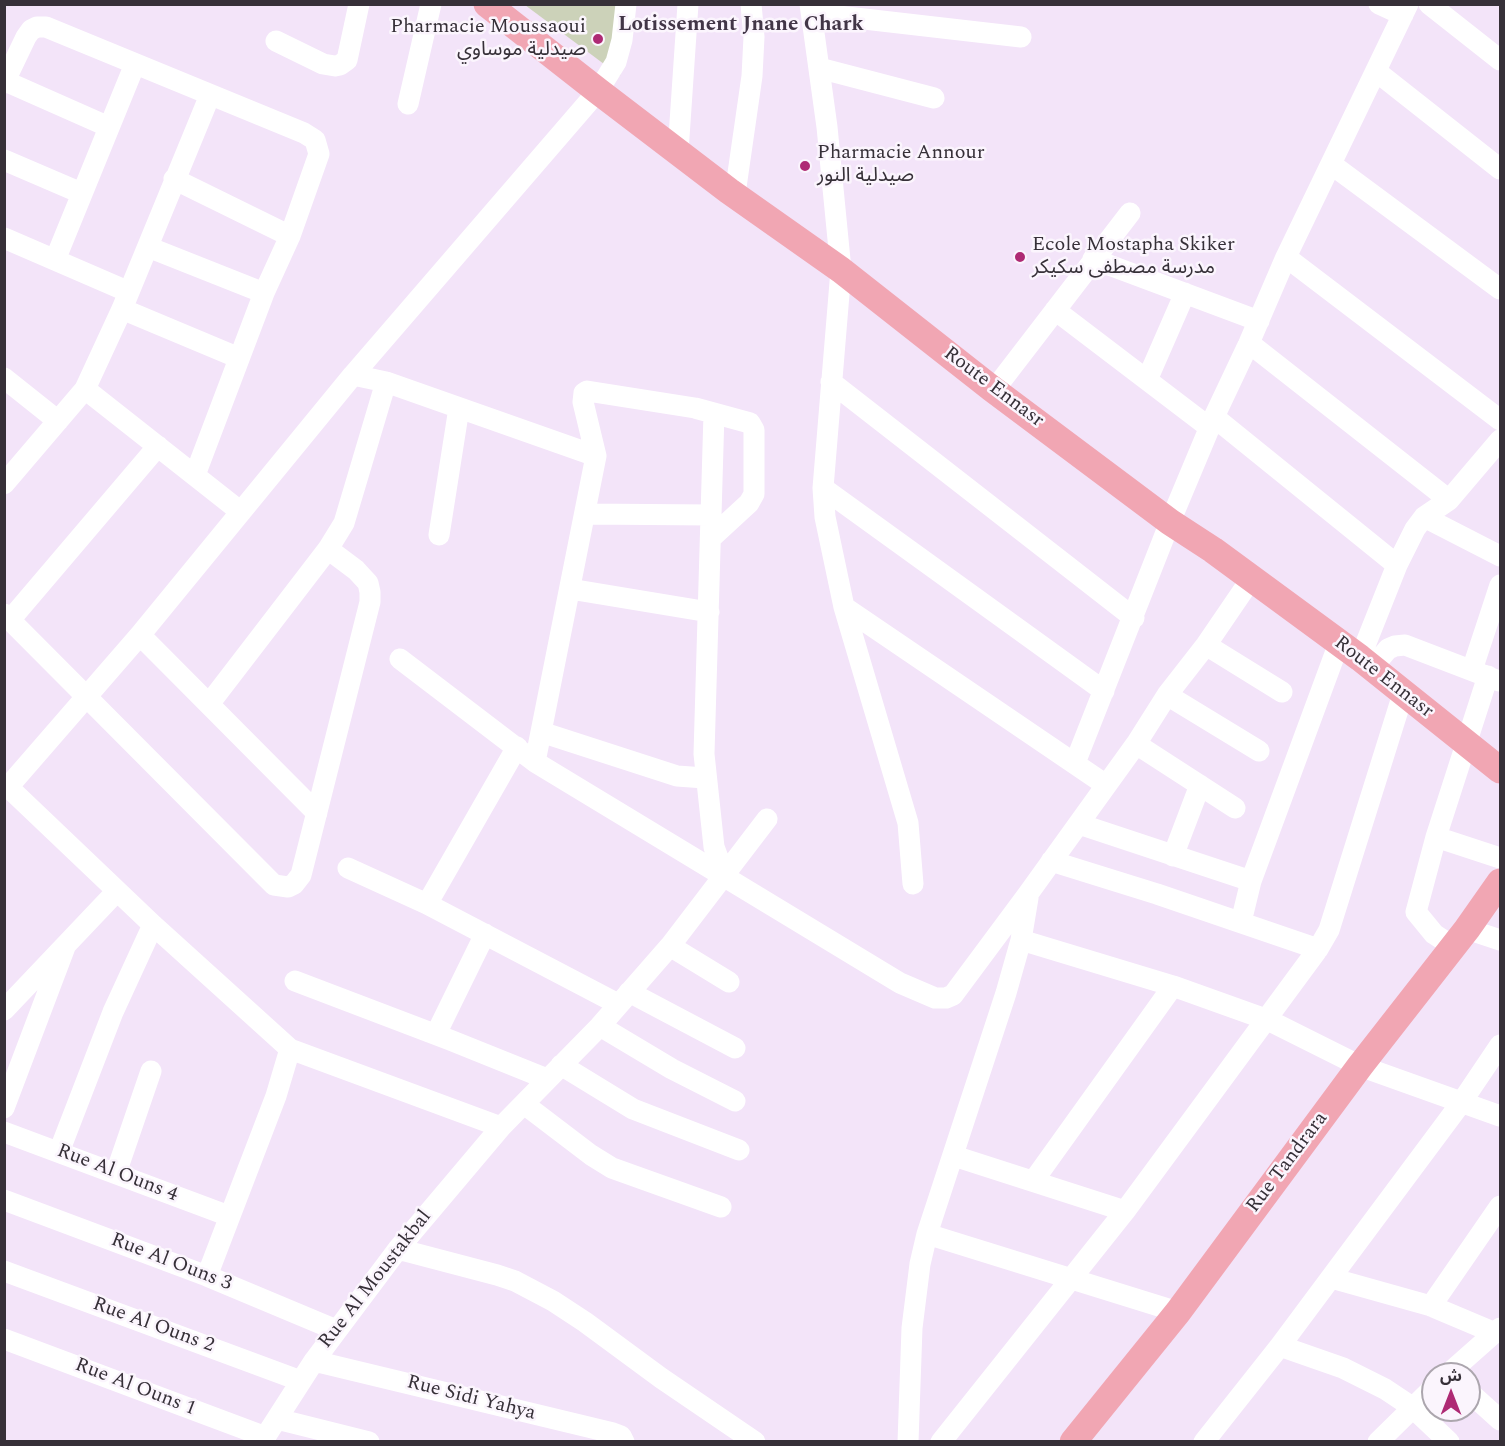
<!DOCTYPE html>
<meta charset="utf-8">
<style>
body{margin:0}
#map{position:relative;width:1505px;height:1446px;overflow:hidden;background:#f3e4f9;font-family:Spectral,"Noto Sans Arabic",serif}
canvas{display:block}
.frame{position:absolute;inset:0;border:6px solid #363038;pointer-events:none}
.north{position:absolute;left:1421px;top:1362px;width:60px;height:60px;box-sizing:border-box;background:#fbf5fd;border:2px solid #aca6ae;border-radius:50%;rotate:0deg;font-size:16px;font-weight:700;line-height:24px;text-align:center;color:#363038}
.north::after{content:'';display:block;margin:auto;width:21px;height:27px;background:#ae2a74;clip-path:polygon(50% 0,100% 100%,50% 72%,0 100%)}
</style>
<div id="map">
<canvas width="1505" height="1446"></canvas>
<div class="frame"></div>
<div class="north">ش</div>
</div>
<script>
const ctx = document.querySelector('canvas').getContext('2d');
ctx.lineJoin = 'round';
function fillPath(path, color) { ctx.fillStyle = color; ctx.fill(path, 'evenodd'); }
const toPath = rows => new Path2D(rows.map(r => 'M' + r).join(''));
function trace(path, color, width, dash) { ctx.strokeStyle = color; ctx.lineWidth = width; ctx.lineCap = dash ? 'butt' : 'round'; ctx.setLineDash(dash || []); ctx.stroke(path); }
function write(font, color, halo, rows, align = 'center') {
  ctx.font = font + ' Spectral,"Noto Sans Arabic",serif'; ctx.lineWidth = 5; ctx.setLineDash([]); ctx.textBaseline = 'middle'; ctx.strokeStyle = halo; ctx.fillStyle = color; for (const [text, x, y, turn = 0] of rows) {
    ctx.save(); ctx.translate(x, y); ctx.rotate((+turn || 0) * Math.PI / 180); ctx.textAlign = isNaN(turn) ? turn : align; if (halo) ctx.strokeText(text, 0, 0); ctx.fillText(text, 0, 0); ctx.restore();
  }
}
const green = toPath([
 [525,5,628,5,620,76]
]);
const minor = toPath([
 [810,4,827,127,841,270,823,488,825,517,844,607,1106,785],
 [1379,4,1403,15],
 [1429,4,1500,60],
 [812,13,1021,37],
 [276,41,323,64,335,66,340,65,347,60,359,4],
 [819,68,934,98],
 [1377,72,1500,169],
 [5,81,109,127],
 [4,83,26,37,31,30,37,27,46,27,304,133,315,140,319,154,290,236,264,293,195,475],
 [408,104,431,4],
 [678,152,688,4],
 [4,160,81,193],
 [1331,164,1500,289],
 [174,179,290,236],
 [735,194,752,76,754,37,751,4],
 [4,238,129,292],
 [148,247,264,293],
 [1286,257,1500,420],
 [1093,259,1259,321],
 [55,260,135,64],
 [122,309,239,358],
 [1055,310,1210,428],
 [1249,343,1449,500],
 [353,375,386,382,596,456],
 [4,378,58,421],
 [1147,380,1185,293],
 [831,382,1134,618],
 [85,389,241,512],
 [994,390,1130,213],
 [714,413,704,754,714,847,724,874],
 [1214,417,1397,565],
 [4,484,85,389,122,309,210,95],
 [823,488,1104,691],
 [585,514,711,515],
 [1424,517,1500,556],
 [439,535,459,408],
 [570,589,709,612],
 [844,607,908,823,913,884],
 [4,614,266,877,274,885,288,887,294,884,301,875,370,602,370,592,368,583,356,570,328,549],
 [10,620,158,446],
 [140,635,317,813],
 [1206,645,1282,692],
 [1360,658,1397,565,1415,529,1424,517,1449,500,1500,440],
 [400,659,535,762,900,983,935,998,946,998,953,995,1028,894,1136,744,1167,695,1206,645,1251,579],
 [1372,668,1388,649,1395,646,1405,645,1499,681],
 [1472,670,1500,585],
 [1167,695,1259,751],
 [209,704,328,549,344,523,386,382],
 [541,732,677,776,705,778],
 [1136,744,1235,808],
 [535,762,596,456,583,402,584,393,587,391,695,408,750,423,754,430,754,494,749,503,711,538],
 [1075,763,1170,522,1214,417,1249,343,1286,257,1408,4],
 [4,783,153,925,290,1049,501,1127],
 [8,787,140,635,353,375,598,91,616,62,622,40,626,4],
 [1079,824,1251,881],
 [1436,837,1500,858],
 [1173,856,1200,785],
 [1051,861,1157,894,1318,949],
 [348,868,427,904,618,1004],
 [427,904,517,747],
 [1241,922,1251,881,1339,643],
 [1467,929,1500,940],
 [1021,940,1173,986,1268,1020,1360,1066,1500,1116],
 [670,946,729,982],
 [1454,947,1434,934,1416,912,1436,837,1488,676],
 [295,981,450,1040,547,1079],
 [629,992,735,1048],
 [4,1010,117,891],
 [600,1026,672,1069,735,1101],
 [436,1034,485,934],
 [561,1065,633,1109,739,1150],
 [524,1104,591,1155,612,1168,721,1207],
 [4,1108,65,947],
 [4,1132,229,1216],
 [59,1152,113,1012,153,925],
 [954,1156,1125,1211],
 [116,1173,151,1071],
 [1034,1180,1173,986],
 [4,1200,207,1276,336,1330],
 [927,1234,1178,1312],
 [398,1249,497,1275,515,1281,553,1301,585,1322,661,1378,755,1442],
 [4,1271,301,1381],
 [207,1276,276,1096,290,1049],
 [1331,1278,1431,1306,1495,1333],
 [1431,1306,1500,1206],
 [4,1339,266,1437],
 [1280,1346,1343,1368,1385,1389,1412,1407,1449,1442],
 [314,1361,613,1433,621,1436,624,1442],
 [1448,1374,1500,1328],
 [1469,1392,1500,1420],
 [277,1419,369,1442],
 [262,1442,314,1361,398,1249,501,1127,600,1026,670,946,767,819],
 [908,1442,912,1328,920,1264,927,1234,1006,993,1021,940,1028,898],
 [941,1442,1125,1211,1318,949,1329,930,1403,694],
 [1204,1442,1280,1346,1461,1103,1500,1045],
 [1378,1442,1433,1388]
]);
const major = toPath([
 [487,4,598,91,729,191,841,270,991,388,1170,522,1213,550,1360,658,1500,770],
 [1073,1442,1178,1312,1360,1066,1467,929,1500,882]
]);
const markers = [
 [598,39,6,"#ae2a74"],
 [805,166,6,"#ae2a74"],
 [1020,257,6,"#ae2a74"]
];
const poiNames = [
 ["Pharmacie Moussaoui",586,28,"right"],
 ["صيدلية موساوي",586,51,"right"],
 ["Pharmacie Annour",817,154],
 ["صيدلية النور",817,177],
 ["Ecole Mostapha Skiker",1032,246],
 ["مدرسة مصطفى سكيكر",1032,269]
];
const streetNames = [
 ["Route Ennasr",993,388,37],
 ["Route Ennasr",1383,678,38],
 ["Rue Tandrara",1288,1163,-53],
 ["Rue Al Ouns 4",117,1174,21],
 ["Rue Al Ouns 3",171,1263,21],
 ["Rue Al Moustakbal",376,1280,-52],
 ["Rue Al Ouns 2",153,1326,20],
 ["Rue Al Ouns 1",135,1388,21],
 ["Rue Sidi Yahya",471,1399,14]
];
const neighbourhoodNames = [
 ["Lotissement Jnane Chark",741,26]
];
fillPath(green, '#ccd2b9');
trace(minor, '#fff', 21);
trace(major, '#f1a6b3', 27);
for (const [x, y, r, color] of markers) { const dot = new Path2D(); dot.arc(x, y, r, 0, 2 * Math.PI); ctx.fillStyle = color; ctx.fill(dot); trace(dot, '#fbf5fd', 2); }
write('20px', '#363038', '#fbf5fd', poiNames, 'left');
write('20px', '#363038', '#fbf5fd', streetNames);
write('bold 21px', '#423647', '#fbf5fd', neighbourhoodNames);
</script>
